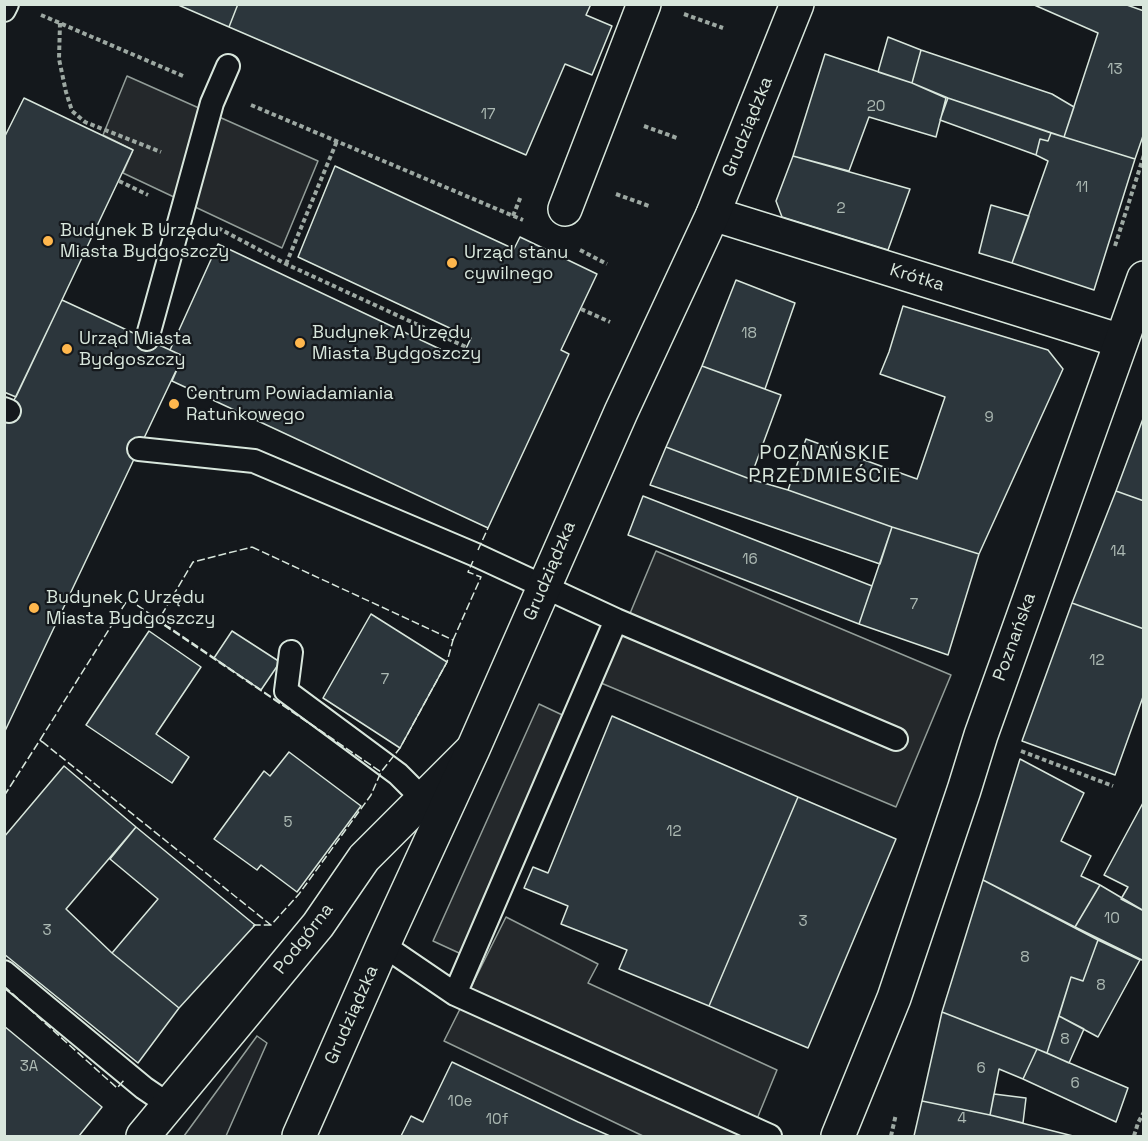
<!DOCTYPE html>
<meta charset="utf-8">
<style>
body{margin:0}
#map{position:relative;width:1148px;height:1141px;overflow:hidden;background:#14181c;font-family:"Space Grotesk",sans-serif}
canvas{display:block}
.frame{position:absolute;inset:0;border:6px solid #d8e6dc;pointer-events:none}
</style>
<div id="map">
<canvas width="1148" height="1141"></canvas>
<div class="frame"></div>
</div>
<script>
const ctx = document.querySelector('canvas').getContext('2d');
ctx.lineJoin = 'round';
function fillPath(path, color) { ctx.fillStyle = color; ctx.fill(path, 'evenodd'); }
const toPath = rows => new Path2D(rows.map(r => 'M' + r).join(''));
function trace(path, color, width, dash) { ctx.strokeStyle = color; ctx.lineWidth = width; ctx.lineCap = dash ? 'butt' : 'round'; ctx.setLineDash(dash || []); ctx.stroke(path); }
function write(font, color, halo, rows, align = 'center') {
  ctx.font = font + ' "Space Grotesk",sans-serif'; ctx.lineWidth = 4.5; ctx.setLineDash([]); ctx.textBaseline = 'middle'; ctx.strokeStyle = halo; ctx.fillStyle = color; for (const [text, x, y, turn = 0] of rows) {
    ctx.save(); ctx.translate(x, y); ctx.rotate((+turn || 0) * Math.PI / 180); ctx.textAlign = isNaN(turn) ? turn : align; if (halo) ctx.strokeText(text, 0, 0); ctx.fillText(text, 0, 0); ctx.restore();
  }
}
const green = toPath([
 [257,1036,267,1043,226,1136,184,1136,257,1036]
]);
const parking = toPath([
 [127,76,318,161,282,248,123,173,133,150,103,135,127,76],
 [656,551,951,675,896,807,601,683,656,551],
 [539,704,573,720,470,958,433,941,539,704],
 [506,917,598,964,588,983,777,1070,750,1136,643,1136,444,1041,506,917]
]);
const building = toPath([
 [176,4,238,4,229,27,176,4],
 [238,4,591,4,586,15,612,26,592,75,565,64,526,155,229,27,238,4],
 [1032,4,1124,4,1144,11,1144,133,1135,159,1064,137,1098,33,1032,4],
 [888,37,921,50,912,83,878,72,888,37],
 [921,50,1052,94,1074,107,1064,137,948,98,912,83,921,50],
 [825,54,912,83,946,98,936,137,869,117,849,171,793,156,825,54],
 [24,98,133,150,16,397,4,392,4,138,24,98],
 [948,98,1051,133,1048,141,1040,139,1036,155,940,120,948,98],
 [1051,133,1135,159,1094,290,1012,263,1048,161,1036,155,1040,139,1048,141,1051,133],
 [793,156,910,189,888,250,782,217,776,201,793,156],
 [335,166,514,249,520,237,597,274,561,350,569,354,488,528,172,381,183,356,170,350,218,244,461,359,471,338,298,257,335,166],
 [991,205,1029,216,1012,263,979,253,991,205],
 [736,280,795,303,765,389,702,366,736,280],
 [62,300,183,356,4,733,4,421,62,300],
 [903,306,1048,350,1063,369,979,554,892,527,788,490,806,439,917,479,945,397,880,374,889,352,903,306],
 [702,366,781,395,750,479,666,447,702,366],
 [1144,416,1144,501,1116,491,1144,416],
 [666,447,750,479,788,490,892,527,880,564,650,485,666,447],
 [1116,491,1144,501,1144,629,1072,603,1116,491],
 [643,496,872,586,859,624,628,535,643,496],
 [892,527,979,554,948,655,859,624,892,527],
 [1072,603,1144,629,1144,694,1115,775,1022,741,1072,603],
 [371,614,447,662,400,748,323,698,371,614],
 [149,631,201,667,156,734,189,757,172,783,86,725,149,631],
 [232,631,280,662,261,690,214,658,232,631],
 [612,716,798,797,709,1006,619,969,627,950,561,924,568,906,524,888,533,867,548,873,612,716],
 [289,752,361,806,297,892,261,865,257,870,214,839,264,771,270,776,289,752],
 [1020,759,1084,793,1061,841,1091,856,1081,876,1100,885,1075,927,983,880,1020,759],
 [64,766,136,827,66,909,112,953,179,1008,138,1063,4,954,4,837,64,766],
 [798,797,896,839,808,1048,709,1006,798,797],
 [1144,801,1144,911,1121,899,1128,887,1104,875,1144,801],
 [136,827,255,925,179,1008,112,953,158,899,110,859,136,827],
 [983,880,1098,940,1083,981,1071,977,1047,1053,942,1012,983,880],
 [1100,885,1144,911,1144,961,1075,927,1100,885],
 [1098,940,1140,960,1098,1037,1059,1016,1071,977,1083,981,1098,940],
 [942,1012,1037,1049,1023,1079,999,1069,990,1115,922,1101,942,1012],
 [1059,1016,1084,1029,1069,1063,1047,1053,1059,1016],
 [4,1026,102,1107,79,1136,4,1136,4,1026],
 [1037,1049,1128,1088,1116,1122,1023,1079,1037,1049],
 [452,1062,578,1122,610,1136,401,1136,411,1116,423,1122,452,1062],
 [994,1094,1026,1098,1023,1123,990,1115,994,1094],
 [922,1101,990,1115,1073,1136,914,1136,922,1101]
]);
const path = toPath([
 [684,14,723,28],
 [41,15,183,76],
 [60,23,59,59,66,92,72,111,85,122,161,152],
 [251,105,523,220],
 [644,126,677,138],
 [119,181,148,195],
 [616,194,649,206],
 [513,216,521,196],
 [218,228,286,264,466,347],
 [1115,246,1144,155],
 [580,250,607,264],
 [286,264,337,141],
 [581,309,610,322],
 [1021,751,1113,786],
 [891,1136,896,1114],
 [1134,1136,1138,1123,1144,1112]
]);
const lane = toPath([
 [4,10,7,4],
 [147,339,212,103,228,66],
 [4,409,9,411],
 [139,449,254,461,476,555,616,620],
 [291,652,286,691,398,774,423,799],
 [383,945,455,994,770,1136],
 [4,972,144,1088,169,1105],
 [455,994,616,620,896,739]
]);
const street = toPath([
 [565,209,644,4],
 [713,214,1121,341],
 [143,1136,318,925,364,858,471,751]
]);
const secondary = toPath([
 [299,1136,383,945,473,749,621,412,713,214,797,4],
 [838,1136,894,998,964,790,981,735,1144,278]
]);
const fence = toPath([
 [252,547,453,640,447,662,400,748,381,772,158,621,193,562,252,547],
 [478,550,488,528],
 [128,599,381,772,371,795,299,894,271,925,40,740,128,599],
 [453,640,481,577,468,572,473,561],
 [4,796,40,740,42,742],
 [253,926,255,925,271,925],
 [4,986,117,1088,124,1080]
]);
const markers = [
 [48,241,6,"#ffb74d"],
 [452,263,6,"#ffb74d"],
 [300,343,6,"#ffb74d"],
 [67,349,6,"#ffb74d"],
 [174,404,6,"#ffb74d"],
 [34,608,6,"#ffb74d"]
];
const numberNames = [
 ["13",1115,70],
 ["20",876,107],
 ["17",488,115],
 ["11",1082,188],
 ["2",841,209],
 ["18",749,334],
 ["9",989,418],
 ["14",1118,552],
 ["16",750,560],
 ["7",914,605],
 ["12",1097,661],
 ["7",385,680],
 ["5",288,823],
 ["12",674,832],
 ["10",1112,919],
 ["3",803,922],
 ["3",47,931],
 ["8",1025,958],
 ["8",1101,986],
 ["8",1065,1040],
 ["3A",29,1067],
 ["6",981,1069],
 ["6",1075,1084],
 ["10e",460,1102],
 ["4",962,1119],
 ["10f",497,1120]
];
const streetNames = [
 ["Grudziądzka",748,127,-68],
 ["Krótka",917,278,17],
 ["Grudziądzka",550,571,-67],
 ["Poznańska",1015,637,-70],
 ["Podgórna",304,939,-52],
 ["Grudziądzka",352,1015,-66]
];
const poiNames = [
 ["Budynek B Urzędu",60,231],
 ["Miasta Bydgoszczy",60,252],
 ["Urząd stanu",464,253],
 ["cywilnego",464,274],
 ["Budynek A Urzędu",312,333],
 ["Miasta Bydgoszczy",312,354],
 ["Urząd Miasta",79,339],
 ["Bydgoszczy",79,360],
 ["Centrum Powiadamiania",186,394],
 ["Ratunkowego",186,415],
 ["Budynek C Urzędu",46,598],
 ["Miasta Bydgoszczy",46,619]
];
const neighbourhoodNames = [
 ["POZNAŃSKIE",825,454],
 ["PRZEDMIEŚCIE",825,477]
];
fillPath(green, '#202428');
trace(green, '#939e99', 1.5);
fillPath(parking, '#24282b');
trace(parking, '#939e99', 1.5);
fillPath(building, '#2c363c');
trace(building, '#d8e6dc', 1.5);
trace(lane, '#d8e6dc', 26);
trace(street, '#d8e6dc', 36);
trace(secondary, '#d8e6dc', 36);
trace(path, '#9da8a2', 4, [4.5, 3]);
trace(lane, '#14181c', 22);
trace(street, '#14181c', 33);
trace(secondary, '#14181c', 33);
trace(fence, '#d8e6dc', 1.5, [8, 3]);
for (const [x, y, r, color] of markers) { const dot = new Path2D(); dot.arc(x, y, r, 0, 2 * Math.PI); ctx.fillStyle = color; ctx.fill(dot); trace(dot, '#14181c', 2); }
write('15px', '#adbab4', null, numberNames);
write('18px', '#d8e6dc', '#14181c', streetNames);
write('18px', '#d8e6dc', '#14181c', poiNames, 'left');
ctx.letterSpacing = '1.5px';
write('20px', '#d8e6dc', '#14181c', neighbourhoodNames);
ctx.letterSpacing = '0px';
</script>
